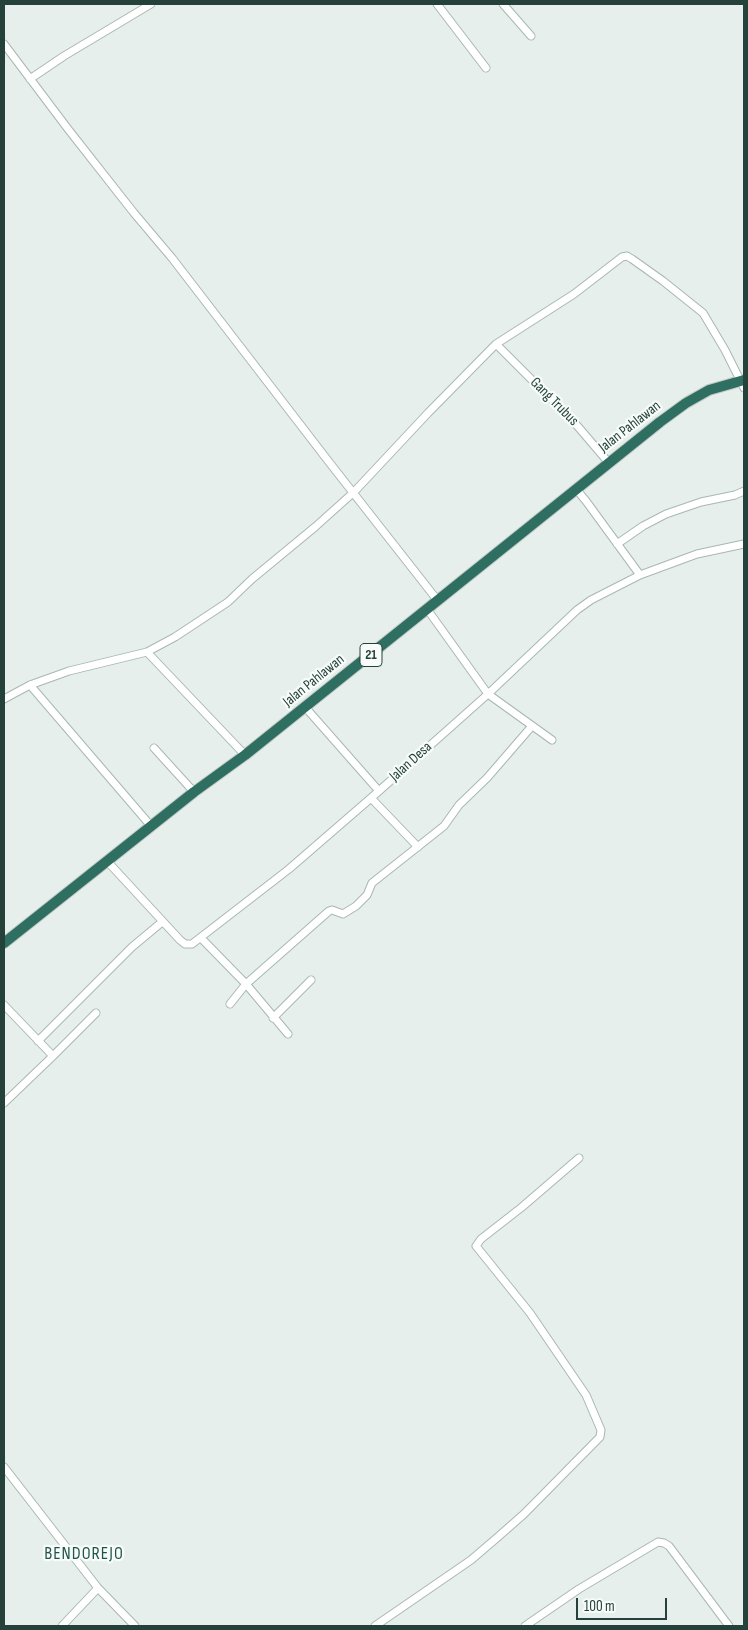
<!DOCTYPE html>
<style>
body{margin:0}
#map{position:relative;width:748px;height:1630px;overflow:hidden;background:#e6efeb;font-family:"Sofia Sans Condensed",sans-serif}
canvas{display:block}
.frame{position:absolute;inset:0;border:5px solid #24423a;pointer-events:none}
.scale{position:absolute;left:576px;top:1598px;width:91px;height:22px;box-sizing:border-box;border:2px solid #24423a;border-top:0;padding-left:6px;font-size:15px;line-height:18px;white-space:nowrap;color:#24423a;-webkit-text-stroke:4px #f7fbf9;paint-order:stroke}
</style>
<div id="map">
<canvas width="748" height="1630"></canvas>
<div class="frame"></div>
<div class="scale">100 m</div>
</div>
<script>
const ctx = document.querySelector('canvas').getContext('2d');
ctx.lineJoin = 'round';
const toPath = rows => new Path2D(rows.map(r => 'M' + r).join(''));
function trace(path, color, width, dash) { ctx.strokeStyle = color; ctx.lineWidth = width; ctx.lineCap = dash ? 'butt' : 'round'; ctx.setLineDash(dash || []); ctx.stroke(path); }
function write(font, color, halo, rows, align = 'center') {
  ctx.font = font + ' "Sofia Sans Condensed",sans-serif'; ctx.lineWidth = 4.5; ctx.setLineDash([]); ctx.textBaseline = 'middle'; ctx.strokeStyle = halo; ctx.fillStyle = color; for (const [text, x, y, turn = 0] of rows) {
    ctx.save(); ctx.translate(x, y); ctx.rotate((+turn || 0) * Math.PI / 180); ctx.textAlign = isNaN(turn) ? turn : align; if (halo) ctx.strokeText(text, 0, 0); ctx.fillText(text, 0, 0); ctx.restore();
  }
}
const minor = toPath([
 [437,4,486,68],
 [503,4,531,36],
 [4,44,68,129,134,213,172,258,329,462,438,601],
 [30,79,64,56,151,4],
 [496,344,574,422,609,463],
 [576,489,586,501,640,575],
 [617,544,643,526,666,514,701,502,735,495,744,491],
 [427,609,488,694,552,740],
 [147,652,245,755],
 [30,685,151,826],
 [4,699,30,685,69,671,147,652,175,637,228,602,252,579,315,527,354,492,428,413,496,344,574,294,622,257,627,256,632,259,663,281,703,313,725,350,744,388],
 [305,707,379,791],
 [154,748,194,792],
 [371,798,418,847],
 [107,861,180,940,185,944,192,944,289,869,371,798,488,694,577,610,591,600,640,575,697,554,744,544],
 [201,938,246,984,288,1034],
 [230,1004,246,984,329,911,332,910,343,914,356,906,367,895,372,883,444,826,459,805,487,778,532,726],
 [4,1005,53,1056,4,1103],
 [273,1018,311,980],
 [38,1041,132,947,162,922],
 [53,1056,96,1013],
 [4,1467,98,1588,135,1626],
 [62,1626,98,1588],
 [375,1626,471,1560,499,1536,524,1514,600,1437,601,1430,586,1395,530,1313,476,1246,481,1239,522,1207,579,1158],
 [525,1626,579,1589,658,1542,664,1543,669,1546,729,1626]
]);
const highway = toPath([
 [4,943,194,792,245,755,660,422,686,403,709,390,744,380]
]);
const shields = [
 [371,655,22]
];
const shieldNames = [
 ["21",371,655]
];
const streetNames = [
 ["Gang Trubus",554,402,45],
 ["Jalan Pahlawan",630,427,-38],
 ["Jalan Pahlawan",314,681,-39],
 ["Jalan Desa",411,762,-42]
];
const quarterNames = [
 ["BENDOREJO",84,1554]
];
trace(minor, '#a8b8b2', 9);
trace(highway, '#c2cac8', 12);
trace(minor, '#fff', 7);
trace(highway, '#2f6f62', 10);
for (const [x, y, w] of shields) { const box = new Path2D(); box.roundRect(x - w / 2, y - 11.5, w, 23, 4); ctx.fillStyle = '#f7fbf9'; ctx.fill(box); trace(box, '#24423a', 1); }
write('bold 14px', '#24423a', null, shieldNames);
write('15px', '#24423a', '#f7fbf9', streetNames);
ctx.letterSpacing = '1px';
write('18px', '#1f5548', '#f7fbf9', quarterNames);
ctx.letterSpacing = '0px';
</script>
